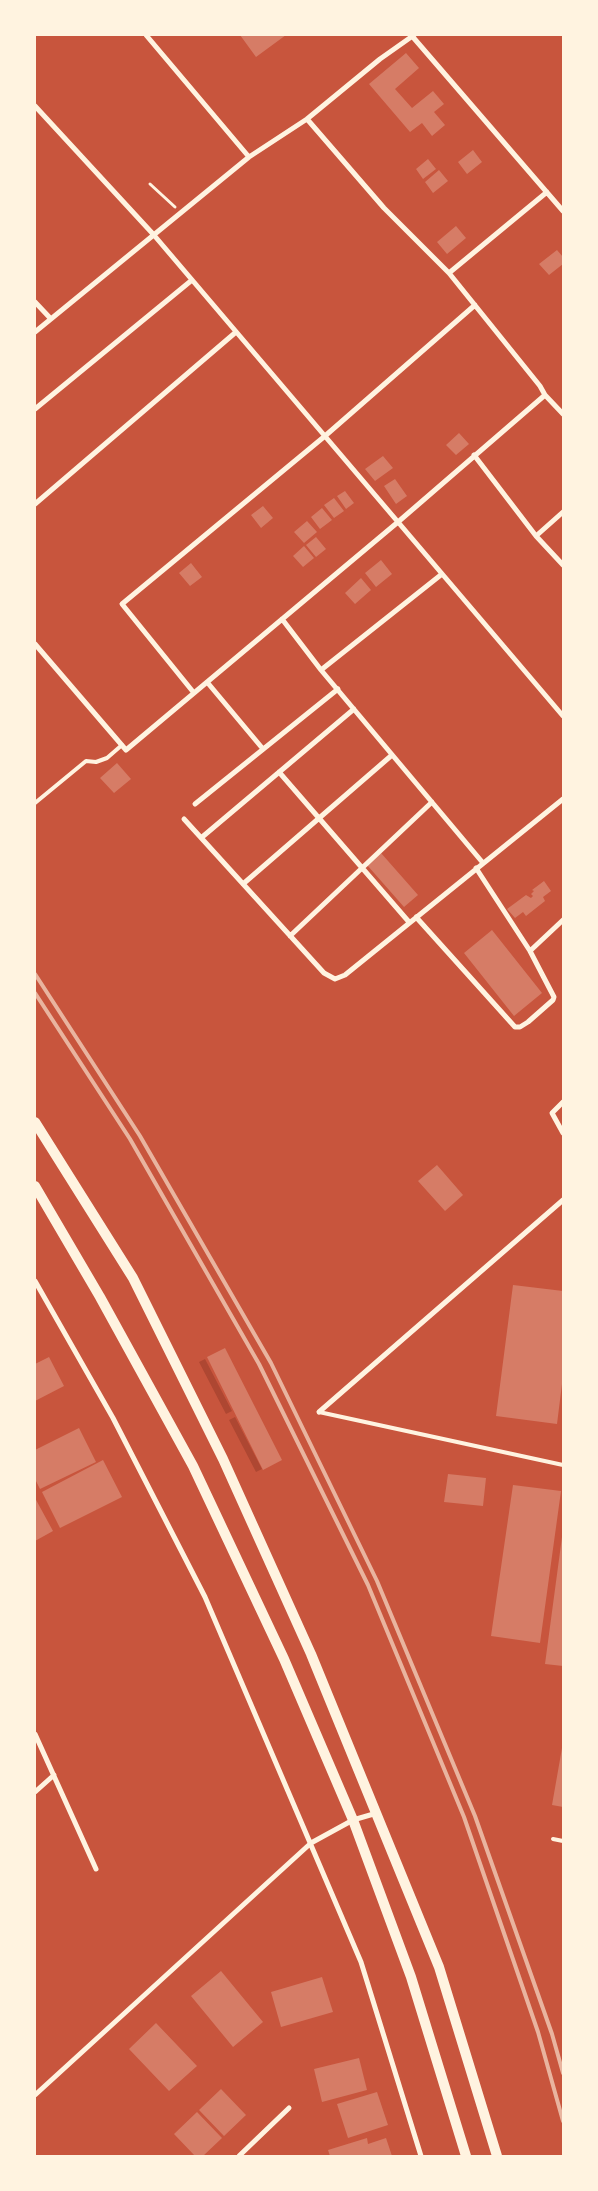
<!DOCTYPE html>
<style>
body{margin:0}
#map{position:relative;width:598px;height:2191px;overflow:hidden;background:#c8553d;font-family:Raleway,sans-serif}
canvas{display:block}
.frame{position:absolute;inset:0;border:36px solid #fff3e0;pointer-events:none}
</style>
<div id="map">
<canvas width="598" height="2191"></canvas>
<div class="frame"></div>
</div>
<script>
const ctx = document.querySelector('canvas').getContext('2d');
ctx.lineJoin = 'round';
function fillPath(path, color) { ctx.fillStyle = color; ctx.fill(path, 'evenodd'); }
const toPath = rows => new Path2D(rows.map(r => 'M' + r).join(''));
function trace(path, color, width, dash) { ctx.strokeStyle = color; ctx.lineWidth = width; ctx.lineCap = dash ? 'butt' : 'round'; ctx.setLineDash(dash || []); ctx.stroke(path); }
const green = toPath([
 [205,1359,232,1411,226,1414,199,1362],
 [235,1417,262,1469,256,1472,229,1420]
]);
const building = toPath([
 [240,35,286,35,256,57],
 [406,53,419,68,395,89,412,108,433,91,444,104,434,112,445,125,432,136,422,123,410,132,369,84],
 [473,150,482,162,467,174,458,162],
 [428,159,436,169,423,179,416,169],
 [439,170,448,181,433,193,425,182],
 [456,226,466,238,447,254,437,242],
 [557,250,563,257,563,264,549,275,539,264],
 [459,433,469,444,456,455,446,445],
 [383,456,393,468,375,481,365,469],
 [395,479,407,496,396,504,384,486],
 [345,491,354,503,346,509,337,496],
 [334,498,344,511,334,518,324,505],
 [263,506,273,518,261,528,251,515],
 [322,508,332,520,320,529,311,517],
 [307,521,317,532,304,543,294,532],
 [316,537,326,549,316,557,306,545],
 [304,546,314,558,303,567,293,556],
 [381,560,392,574,376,587,365,573],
 [191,563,202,577,190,586,179,573],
 [361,578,371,590,355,604,345,593],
 [117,763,131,779,114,793,100,778],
 [381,853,418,895,404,907,367,865],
 [544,881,551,891,543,897,545,901,526,916,523,912,515,918,507,909,526,895,531,898,533,896,531,894,534,891,532,890],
 [492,930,542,993,514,1016,464,953],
 [437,1165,463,1195,445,1211,418,1181],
 [513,1285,563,1291,563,1376,557,1424,496,1416],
 [225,1348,282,1460,263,1470,207,1357],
 [49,1357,64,1386,35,1401,35,1364],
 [79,1428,96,1462,40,1489,35,1479,35,1450],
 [103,1460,122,1497,60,1528,42,1492],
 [448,1474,486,1478,483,1506,444,1502],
 [513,1485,561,1491,540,1643,491,1636],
 [35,1498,53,1531,35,1541],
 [562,1537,563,1537,563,1666,545,1664],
 [562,1748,563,1748,563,1807,552,1805],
 [221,1971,263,2022,233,2047,191,1996],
 [322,1977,333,2012,281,2027,271,1992],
 [156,2023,197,2066,169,2091,129,2049],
 [359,2058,367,2090,322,2102,314,2069],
 [221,2089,246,2115,224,2136,199,2110],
 [377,2092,388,2125,348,2138,337,2104],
 [197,2112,222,2138,203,2156,195,2156,174,2134],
 [367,2138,368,2144,386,2138,392,2156,330,2156,328,2150]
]);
const path = toPath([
 [150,184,175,207]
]);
const service = toPath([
 [35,803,86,761,96,762,107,758,122,745],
 [319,1412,563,1465],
 [553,1839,563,1841]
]);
const minor = toPath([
 [146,35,249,157],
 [412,36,563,211],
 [35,106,153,234,563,716],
 [449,273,547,192],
 [35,302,51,319],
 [35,332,249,157,307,119,380,59,414,35],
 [545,395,563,414],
 [35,409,192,280],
 [474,455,536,536,563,565],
 [35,504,236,332],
 [536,536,563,512],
 [282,619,321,670,483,863],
 [35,644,126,750,398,522,545,395,540,386,449,273,384,208,307,119],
 [321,670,442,574],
 [207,682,263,749],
 [194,693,122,604,325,436,475,305],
 [279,772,409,922],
 [195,804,338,689],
 [184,819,324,973,335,979,345,975,563,799],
 [201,838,354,709],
 [476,868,530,951,563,920],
 [243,884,392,755],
 [416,917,515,1027,520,1027,528,1022,553,1000,554,997,530,951],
 [290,936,432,802],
 [563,1102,552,1113,563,1133],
 [35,1281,113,1418,205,1597,361,1962,421,2156],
 [319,1412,563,1200],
 [35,1734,96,1869],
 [35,1792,54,1775],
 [35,2095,311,1843,353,1820,377,1813],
 [239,2156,289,2108]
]);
const secondary = toPath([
 [35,1122,133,1278,223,1459,311,1654,439,1967,497,2156],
 [35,1186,100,1297,193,1466,284,1659,353,1820,411,1977,466,2156]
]);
const rail = toPath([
 [35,974,140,1136,271,1363,377,1581,475,1816,552,2034,563,2073],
 [35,993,130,1139,259,1364,368,1585,464,1817,538,2032,563,2121]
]);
fillPath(green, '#ae4732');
fillPath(building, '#d67c66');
trace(path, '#fff3e0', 3);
trace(service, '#fff3e0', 4);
trace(minor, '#fff3e0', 5);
trace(secondary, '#fff3e0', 10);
trace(rail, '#e9b49f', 4);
</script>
